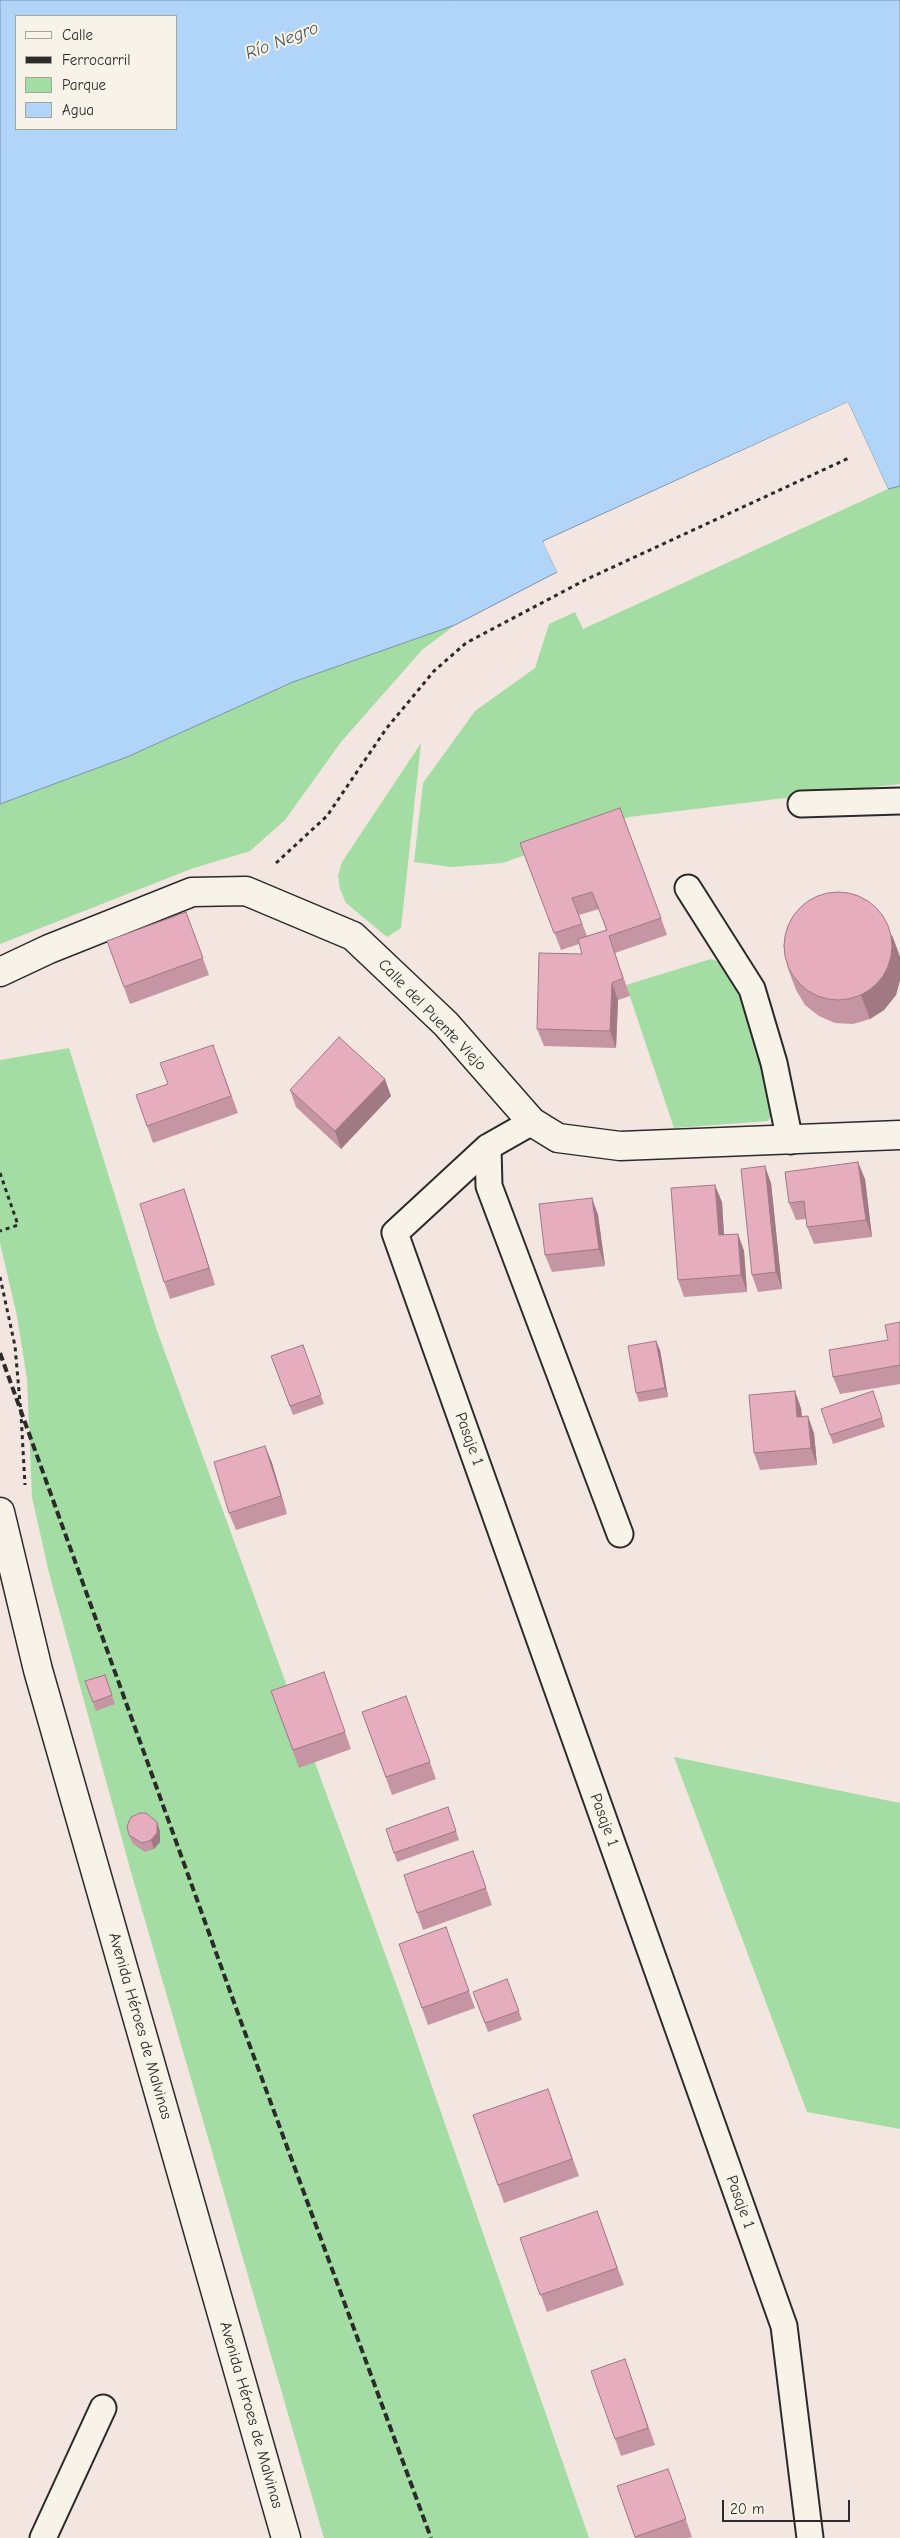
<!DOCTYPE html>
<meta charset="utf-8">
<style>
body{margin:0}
#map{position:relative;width:900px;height:2538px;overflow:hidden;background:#f3e5e0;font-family:"Comic Neue",sans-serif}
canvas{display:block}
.legend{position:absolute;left:15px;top:15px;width:162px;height:115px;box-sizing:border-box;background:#f7f3e8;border:1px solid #a5a39c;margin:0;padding:6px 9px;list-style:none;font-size:15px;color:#2b2b2b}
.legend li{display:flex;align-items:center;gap:10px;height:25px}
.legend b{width:25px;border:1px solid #a5a39c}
.scale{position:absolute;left:722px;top:2500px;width:128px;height:22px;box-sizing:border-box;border:2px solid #2b2b2b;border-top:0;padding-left:6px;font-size:15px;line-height:18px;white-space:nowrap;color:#2b2b2b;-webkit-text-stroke:4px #f7f3e8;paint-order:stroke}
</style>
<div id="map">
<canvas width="900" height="2538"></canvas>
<ul class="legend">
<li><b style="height:6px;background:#f7f3e8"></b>Calle</li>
<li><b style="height:6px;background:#2b2b2b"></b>Ferrocarril</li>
<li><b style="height:14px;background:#a3dda3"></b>Parque</li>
<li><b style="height:14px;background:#b0d5f9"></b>Agua</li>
</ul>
<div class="scale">20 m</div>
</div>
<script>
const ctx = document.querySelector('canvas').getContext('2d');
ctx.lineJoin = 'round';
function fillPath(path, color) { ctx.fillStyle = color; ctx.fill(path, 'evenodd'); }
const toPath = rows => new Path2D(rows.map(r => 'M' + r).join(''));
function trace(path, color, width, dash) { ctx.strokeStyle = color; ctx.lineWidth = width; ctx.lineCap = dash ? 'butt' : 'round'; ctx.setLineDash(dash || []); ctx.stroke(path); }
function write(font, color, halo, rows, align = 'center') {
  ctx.font = font + ' "Comic Neue",sans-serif'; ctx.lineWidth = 4; ctx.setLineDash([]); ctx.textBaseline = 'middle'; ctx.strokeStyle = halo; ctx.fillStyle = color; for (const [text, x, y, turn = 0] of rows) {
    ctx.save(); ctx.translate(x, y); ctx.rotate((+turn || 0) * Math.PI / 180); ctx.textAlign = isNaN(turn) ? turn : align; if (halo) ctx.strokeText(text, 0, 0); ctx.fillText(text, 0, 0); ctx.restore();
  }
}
const green = toPath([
 [900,486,900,784,629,817,503,863,451,867,414,862,423,783,475,711,535,668,549,624,575,612,583,629,888,489],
 [455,625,422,650,341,742,285,820,250,851,191,869,0,944,0,804,127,757,293,682],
 [421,743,401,928,387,937,346,903,340,889,338,876,342,862],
 [711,959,722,963,743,996,763,1056,773,1112,768,1121,674,1128,626,985],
 [69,1048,156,1328,403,2003,589,2538,324,2538,131,1872,49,1573,32,1497,27,1379,17,1316,0,1243,0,1060],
 [674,1757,900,1803,900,2129,807,2112]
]);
const water = toPath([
 [0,0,900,0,900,486,888,489,848,402,543,541,557,572,455,625,293,682,127,757,0,804,0,0],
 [16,16,176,16,176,129,16,129,16,16]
]);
const pier = toPath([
 [848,402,888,489,886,490,847,405,546,543,559,571,558,574,543,542]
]);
const path = toPath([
 [276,863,327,816,386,729,434,671,466,643,585,580,849,458],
 [0,1173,18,1225,0,1231],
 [0,1277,15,1346,21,1414,25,1485]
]);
const service = toPath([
 [801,804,900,801],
 [688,888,752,989,774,1063,790,1141],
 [532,1122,488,1147,489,1186,620,1534],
 [488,1147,395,1233,784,2326,810,2538],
 [43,2538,103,2408]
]);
const minor = toPath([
 [0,972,49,949,192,892,246,891,353,936,446,1024,532,1122,558,1138,620,1146,900,1135]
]);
const secondary = toPath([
 [0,1512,38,1670,286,2538]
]);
const rail = toPath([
 [0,1353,240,2019,431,2538]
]);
const wall = toPath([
 [520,843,661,918,667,935,615,953,630,996,618,1000,616,1048,544,1046,537,1029,582,954,579,944,561,950],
 [599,909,606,930,587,936,579,915],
 [186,912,209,975,130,1004,107,941],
 [892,935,900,957,900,980,896,995,884,1010,870,1019,853,1024,835,1023,819,1016,805,1005,796,990,787,966],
 [213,1045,238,1113,153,1143,136,1095,168,1084],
 [290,1090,391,1096,341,1149,296,1107],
 [865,1179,872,1237,814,1244,807,1227,806,1219,796,1220,789,1203],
 [771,1183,782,1289,758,1292,752,1275],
 [184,1189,190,1207,215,1285,170,1299,164,1282],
 [592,1198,598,1215,605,1266,552,1272,545,1255],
 [722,1202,724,1235,738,1234,744,1251,747,1292,684,1297,678,1280],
 [900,1322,900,1384,840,1394,833,1377,888,1340],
 [656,1341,660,1350,668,1397,639,1402,636,1393],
 [303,1345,324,1404,293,1415,271,1356],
 [873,1391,885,1427,833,1444,830,1435],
 [801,1408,802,1416,814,1433,817,1465,760,1470,754,1453],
 [265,1446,272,1463,287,1514,236,1530,229,1513],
 [324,1672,351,1749,299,1768,271,1691],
 [105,1675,115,1704,96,1711,85,1681],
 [406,1696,436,1779,392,1795,362,1712],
 [448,1807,459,1840,397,1862,386,1829],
 [160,1831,160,1842,154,1849,145,1852,133,1844,129,1835],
 [473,1851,492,1905,423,1930,404,1875],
 [446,1927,475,2008,428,2025,399,1944],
 [507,1979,522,2020,488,2032,473,1992],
 [548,2089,579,2176,504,2203,473,2115],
 [597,2211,624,2285,547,2312,520,2238],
 [625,2359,655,2445,621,2456,591,2371],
 [668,2469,692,2537,688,2538,635,2538,617,2486]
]);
const shadedWall = toPath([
 [892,935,900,957,900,980,896,995,884,1010,870,1019,861,995],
 [612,983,618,1000,616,1048,610,1031],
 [385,1079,391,1096,341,1149,335,1131],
 [858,1162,865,1179,872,1237,866,1220],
 [765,1166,771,1183,782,1289,776,1272],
 [715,1185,722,1202,725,1252,719,1235],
 [184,1189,190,1207,215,1285,209,1268],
 [592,1198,598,1215,605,1266,599,1249],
 [738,1234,744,1251,747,1292,741,1275],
 [656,1341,660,1350,668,1397,665,1388],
 [795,1391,801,1408,803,1434,797,1417],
 [808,1416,814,1433,817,1465,811,1448],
 [265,1446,272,1463,287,1514,281,1496],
 [157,1822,160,1831,160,1842,154,1849,151,1840]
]);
const building = toPath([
 [620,808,661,918,609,936,623,978,612,983,610,1031,537,1029,539,953,582,954,578,939,607,930,592,892,572,898,582,924,554,933,520,843,620,808],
 '784 946a54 54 0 1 1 108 0a54 54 0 1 1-108 0Z',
 [186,912,203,958,124,987,107,941,186,912],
 [339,1037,385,1079,335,1131,290,1090,339,1037],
 [213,1045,231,1096,147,1126,136,1095,168,1084,160,1063,213,1045],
 [858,1162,866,1220,807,1227,804,1201,789,1203,785,1172,858,1162],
 [765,1166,776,1272,752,1275,741,1169,765,1166],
 [715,1185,719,1235,738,1234,741,1275,678,1280,671,1188,715,1185],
 [184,1189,209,1268,164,1282,140,1204,184,1189],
 [592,1198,599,1249,545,1255,539,1204,592,1198],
 [900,1322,900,1365,833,1377,829,1350,888,1340,885,1325,900,1322],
 [656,1341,665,1388,636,1393,628,1346,656,1341],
 [303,1345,321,1395,290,1406,271,1356,303,1345],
 [795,1391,797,1417,808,1416,811,1448,754,1453,749,1395,795,1391],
 [873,1391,882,1418,830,1435,821,1409,873,1391],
 [265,1446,281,1496,229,1513,214,1462,265,1446],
 [324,1672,345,1732,293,1750,271,1691,324,1672],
 [105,1675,112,1695,93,1702,85,1681,105,1675],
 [406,1696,430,1762,386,1777,362,1712,406,1696],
 [448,1807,456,1831,394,1853,386,1829,448,1807],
 [140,1813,146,1813,157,1822,157,1833,151,1840,142,1843,129,1835,127,1826,131,1817,140,1813],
 [473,1851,486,1888,417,1913,404,1875,473,1851],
 [446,1927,469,1991,422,2008,399,1944,446,1927],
 [507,1979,519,2011,485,2023,473,1992,507,1979],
 [548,2089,572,2159,498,2185,473,2115,548,2089],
 [597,2211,617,2268,540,2295,520,2238,597,2211],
 [625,2359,648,2428,615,2439,591,2371,625,2359],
 [668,2469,686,2519,635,2537,617,2486,668,2469]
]);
const streetNames = [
 ["Calle del Puente Viejo",432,1015,46],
 ["Pasaje 1",469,1439,70],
 ["Pasaje 1",604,1820,70],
 ["Avenida Héroes de Malvinas",140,2026,74],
 ["Pasaje 1",740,2202,70],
 ["Avenida Héroes de Malvinas",251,2415,74]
];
const waterNames = [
 ["Río Negro",282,41,-21]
];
fillPath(green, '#a3dda3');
fillPath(water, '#b0d5f9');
trace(water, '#7b91a7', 1);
fillPath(pier, '#f3e5e0');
trace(service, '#2b2b2b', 29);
trace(minor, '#2b2b2b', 31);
trace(secondary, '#2b2b2b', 31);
trace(path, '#2b2b2b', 3, [4, 4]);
trace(service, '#f7f3e8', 25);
trace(minor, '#f7f3e8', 28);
trace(secondary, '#f7f3e8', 28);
trace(rail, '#2b2b2b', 4, [8, 4]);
fillPath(wall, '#c595a3');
fillPath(shadedWall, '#a07985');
fillPath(building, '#e5adbe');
trace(building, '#a07985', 1);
write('16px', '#2b2b2b', '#f7f3e8', streetNames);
write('italic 18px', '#4c565e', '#f7f3e8', waterNames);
</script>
